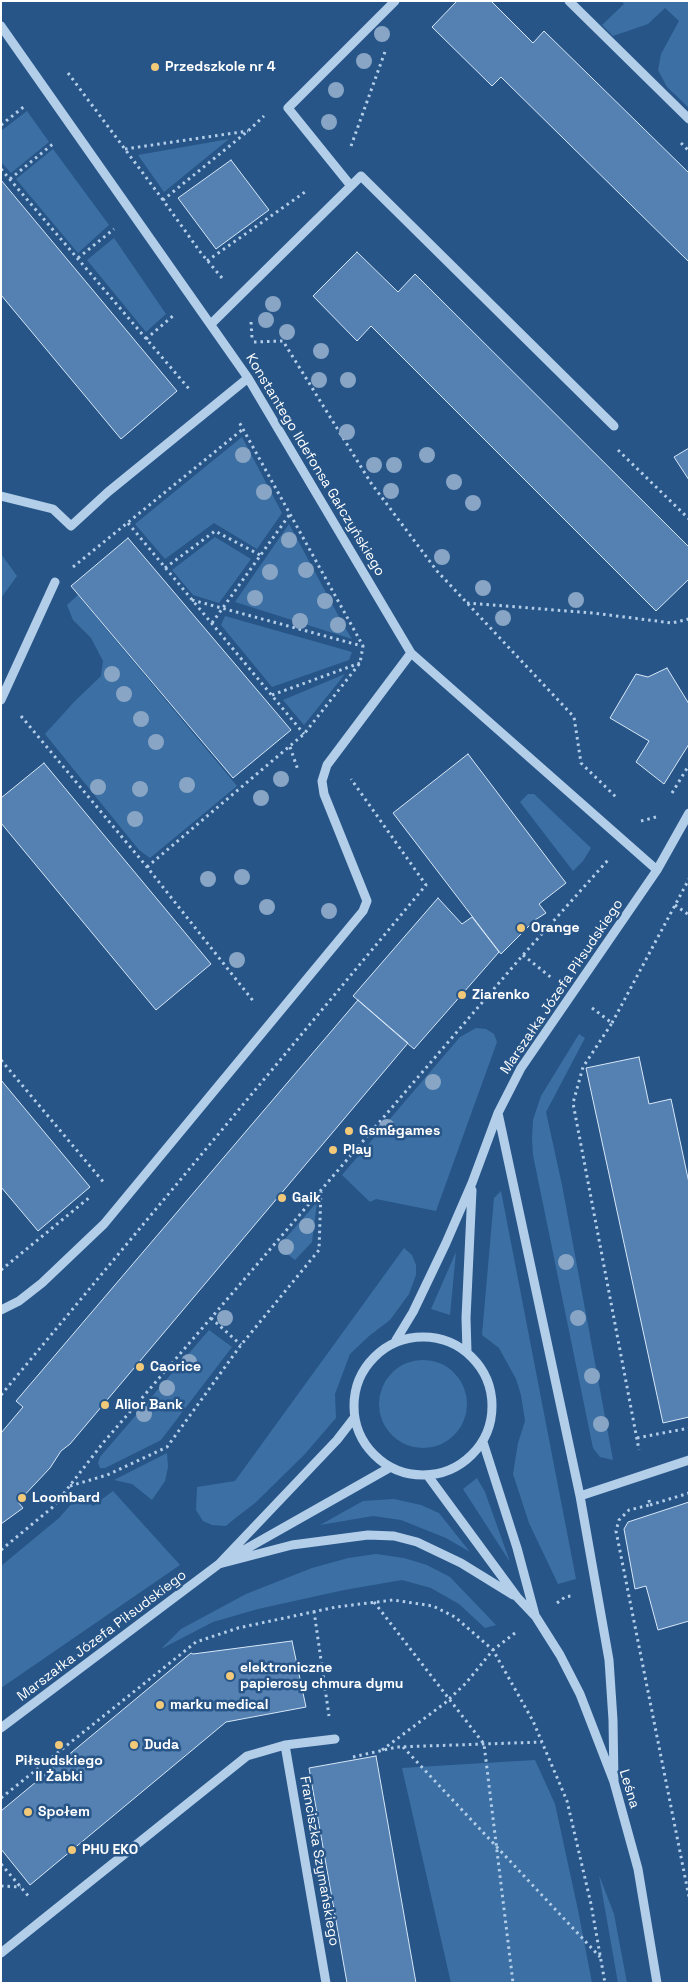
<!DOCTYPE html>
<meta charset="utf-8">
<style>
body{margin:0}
#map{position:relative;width:690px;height:1984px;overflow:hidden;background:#275588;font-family:"Space Grotesk",sans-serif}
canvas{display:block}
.frame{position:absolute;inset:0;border:2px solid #fff;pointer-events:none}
</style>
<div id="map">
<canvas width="690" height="1984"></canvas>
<div class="frame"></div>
</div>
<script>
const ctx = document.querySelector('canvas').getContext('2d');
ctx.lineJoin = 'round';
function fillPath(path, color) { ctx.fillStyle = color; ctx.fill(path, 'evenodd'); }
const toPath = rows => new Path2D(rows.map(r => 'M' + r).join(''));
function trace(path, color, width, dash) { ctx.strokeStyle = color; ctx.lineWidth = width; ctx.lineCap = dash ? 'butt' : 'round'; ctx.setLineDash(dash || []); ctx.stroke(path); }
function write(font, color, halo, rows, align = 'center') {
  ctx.font = font + ' "Space Grotesk",sans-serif'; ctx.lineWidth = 5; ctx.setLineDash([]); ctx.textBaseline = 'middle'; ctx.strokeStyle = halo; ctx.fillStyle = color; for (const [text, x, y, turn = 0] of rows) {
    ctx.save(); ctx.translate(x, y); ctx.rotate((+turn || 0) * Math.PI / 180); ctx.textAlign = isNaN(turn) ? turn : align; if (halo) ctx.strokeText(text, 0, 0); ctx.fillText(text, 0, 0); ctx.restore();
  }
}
const green = toPath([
 [621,1,689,1,689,108,667,87,658,70,661,54,679,21,665,8,648,24,613,36,602,25,624,4],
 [27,111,49,142,11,173,1,162,1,131],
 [229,139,164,192,138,155],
 [53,149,109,225,78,253,16,179],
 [114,238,166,314,146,332,87,260],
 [242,437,282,513,257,549,214,523,165,559,135,524],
 [289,524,344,626,352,639,235,602],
 [215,537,251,559,219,603,193,595,172,570],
 [1,554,17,576,1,598],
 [78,595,237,786,150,858,139,850,45,734,74,702,101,676,103,661,91,638,73,620,67,605],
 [225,616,352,652,349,660,272,687,221,625],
 [345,674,304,725,283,700],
 [528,794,534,794,591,848,583,861,573,871,520,802],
 [476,1028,486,1029,494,1034,497,1042,436,1211,376,1199,370,1202,342,1175,460,1037],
 [579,1034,585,1038,546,1112,562,1185,613,1460,600,1457,593,1448,533,1155,532,1139,533,1120,541,1096],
 [501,1191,576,1579,558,1584,529,1523,513,1474,518,1443,525,1421,521,1395,516,1379,499,1348,482,1335,494,1198],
 [317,1202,312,1242,295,1260,278,1247],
 [404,1248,412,1255,416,1265,416,1275,409,1294,390,1320,369,1336,350,1354,335,1394,336,1418,304,1455,255,1503,233,1520,226,1526,212,1525,203,1521,196,1510,197,1487,235,1481],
 [456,1252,450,1315,431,1309],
 [209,1330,232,1347,161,1440,105,1468,100,1468,98,1463,100,1457],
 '379 1404a44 44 0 1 1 88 0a44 44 0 1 1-88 0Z',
 [167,1453,168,1467,165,1481,152,1500,132,1484,114,1480],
 [477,1478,485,1492,510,1562,463,1489],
 [113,1491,180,1565,1,1688,1,1566,59,1518,80,1494,93,1506],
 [394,1499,421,1505,439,1513,470,1552,446,1538,401,1520,373,1516,320,1525,363,1501],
 [376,1554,404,1558,427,1565,450,1577,496,1625,485,1628,459,1604,431,1588,402,1580,344,1590,258,1609,213,1622,161,1649,181,1629,246,1594,312,1568,348,1558],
 [535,1760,555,1804,578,1910,592,1983,451,1983,402,1768],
 [599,1875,614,1914,627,1983,618,1983]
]);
const building = toPath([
 [457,1,491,1,533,43,544,31,689,173,689,262,501,77,492,86,432,27,457,1],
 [231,160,269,210,216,249,178,198,231,160],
 [1,180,177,391,121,439,1,295,1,180],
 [357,252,398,292,415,274,689,547,689,579,656,611,371,326,357,341,313,296,357,252],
 [689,448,689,480,674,457,689,448],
 [128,538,291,730,233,778,71,586,128,538],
 [667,668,689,704,689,744,664,784,636,762,649,741,610,718,636,674,648,677,667,668],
 [468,754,566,883,539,904,546,913,535,920,501,954,393,813,468,754],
 [44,763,211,964,156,1010,1,823,1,798,44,763],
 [438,898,462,924,472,917,499,952,414,1049,353,996,438,898],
 [358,1000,408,1043,70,1444,61,1451,50,1468,18,1502,23,1508,1,1524,1,1433,23,1407,16,1401,358,1000],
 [639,1057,649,1104,671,1099,689,1183,689,1417,663,1423,586,1068,639,1057],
 [1,1080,90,1187,38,1231,1,1187,1,1080],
 [689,1502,689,1621,658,1630,646,1586,635,1589,624,1529,628,1522,689,1502],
 [292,1641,306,1707,226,1722,30,1885,1,1849,1,1811,191,1653,193,1654,292,1641],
 [376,1756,416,1983,347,1983,309,1768,376,1756]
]);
const path = toPath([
 [68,73,163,200],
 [1,125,26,105],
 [681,143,689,151],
 [351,146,386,49],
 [125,149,248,131],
 [1,169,190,390],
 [10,179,54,143],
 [78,258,114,229],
 [207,261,305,192],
 [222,278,201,253,163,200,248,131,264,116],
 [251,322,252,338],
 [146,339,174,315],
 [254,342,283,341,371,483,437,571,574,717,581,763,617,798],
 [618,450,689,519],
 [128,523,304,734],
 [73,567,243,429],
 [165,568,215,531,260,555],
 [192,600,362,646],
 [467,603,593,613,672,623,689,619],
 [212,623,290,514],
 [272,695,360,663],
 [21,716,147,867,254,1002],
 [290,747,298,770],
 [672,793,689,765],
 [641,821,656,817],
 [147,867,304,734,360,663,363,646,238,420],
 [675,905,689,915],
 [523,955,553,979],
 [592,1008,612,1023,583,1067,573,1103,639,1450],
 [612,1023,689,879],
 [1,1060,105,1184],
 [1,1270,90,1197],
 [211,1318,241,1345],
 [1,1395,426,885,351,779],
 [637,1438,689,1428],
 [70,1486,107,1475,167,1447,241,1345,319,1250,321,1190],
 [649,1500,650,1505,629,1510,619,1520,616,1531,689,1897],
 [650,1505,689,1493],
 [1,1550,54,1506,103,1443,211,1318,523,955,608,860],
 [374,1602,484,1744,513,1983],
 [557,1603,565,1597,571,1596],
 [314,1611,329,1716],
 [403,1747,600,1957],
 [382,1750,445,1703,466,1683,493,1650,515,1633],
 [353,1757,397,1747,542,1742],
 [1,1798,196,1642,238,1628,336,1607,393,1600,433,1606,455,1617,493,1650,533,1721,567,1801,591,1904,605,1983],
 [1,1864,30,1898],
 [1,1886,21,1887]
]);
const minor = toPath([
 [569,1,689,119],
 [1,26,248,378,411,653,657,870],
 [351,186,288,108,395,1],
 [212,323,361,176,614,426],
 [1,496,53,509,71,526,108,492,248,378],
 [1,700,55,582],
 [498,1113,580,1496,609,1660,613,1720,614,1782],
 [1,1310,19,1301,42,1283,104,1224,363,911,367,901,324,794,322,781,327,765,411,653],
 '354 1406a69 69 0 1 1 138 0a69 69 0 1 1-138 0Z',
 [396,1340,413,1312,446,1243,472,1183,498,1113,521,1068,657,870,689,813],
 [467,1352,466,1318,472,1190],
 [483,1442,517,1548,535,1615],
 [428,1476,517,1597,536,1617,560,1655,580,1694,614,1782,638,1869,657,1983],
 [580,1496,689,1460],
 [230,1558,389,1468],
 [219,1564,292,1545,368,1535,394,1536,417,1542,461,1563,513,1595],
 [1,1728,219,1564,337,1440,354,1418],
 [285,1745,326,1983],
 [1,1953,247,1756,285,1745,335,1739]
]);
const trees = [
 [382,34],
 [364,61],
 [336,90],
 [329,122],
 [273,304],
 [266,320],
 [287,332],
 [321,351],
 [319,380],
 [348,380],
 [347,432],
 [243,455],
 [427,455],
 [374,465],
 [394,465],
 [454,482],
 [391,491],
 [264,492],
 [473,503],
 [289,540],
 [442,557],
 [306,570],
 [270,572],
 [483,588],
 [255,598],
 [576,600],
 [325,601],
 [503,618],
 [300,621],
 [338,625],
 [112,674],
 [124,694],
 [141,719],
 [156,742],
 [281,779],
 [187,785],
 [98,787],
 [140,789],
 [261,798],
 [135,819],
 [242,877],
 [208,879],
 [267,907],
 [329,911],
 [237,960],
 [433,1082],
 [387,1127],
 [307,1226],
 [286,1247],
 [566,1262],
 [225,1318],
 [578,1318],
 [189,1362],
 [592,1376],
 [167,1388],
 [144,1414],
 [601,1424]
];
const markers = [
 [155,67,5,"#f1c979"],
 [521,928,5,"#f1c979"],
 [462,995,5,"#f1c979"],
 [349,1131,5,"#f1c979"],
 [333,1150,5,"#f1c979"],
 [282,1198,5,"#f1c979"],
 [140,1367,5,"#f1c979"],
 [105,1405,5,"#f1c979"],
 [22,1498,5,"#f1c979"],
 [230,1676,5,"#f1c979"],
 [160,1705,5,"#f1c979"],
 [59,1745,5,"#f1c979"],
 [134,1745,5,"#f1c979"],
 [28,1812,5,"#f1c979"],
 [72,1850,5,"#f1c979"]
];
const poiNames = [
 ["Przedszkole nr 4",165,67],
 ["Orange",531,928],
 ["Ziarenko",472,995],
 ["Gsm&games",359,1131],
 ["Play",343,1150],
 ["Gaik",292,1198],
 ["Caorice",150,1367],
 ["Alior Bank",115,1405],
 ["Loombard",32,1498],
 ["elektroniczne",240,1668],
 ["papierosy chmura dymu",240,1684],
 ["marku medical",170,1705],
 ["Duda",144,1745],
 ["Piłsudskiego",59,1761,"center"],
 ["II Żabki",59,1777,"center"],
 ["Społem",38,1812],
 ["PHU EKO",82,1850]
];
const streetNames = [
 ["Konstantego Ildefonsa Gałczyńskiego",315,465,59],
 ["Marszałka Józefa Piłsudskiego",562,987,-56],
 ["Marszałka Józefa Piłsudskiego",102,1636,-37],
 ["Leśna",629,1789,73],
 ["Franciszka Szymańskiego",319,1861,80]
];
fillPath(green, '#3c70a4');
fillPath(building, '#5481b1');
trace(building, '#d7e7f7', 1);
trace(path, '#b3cee9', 3, [2.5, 4]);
trace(minor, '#b3cee9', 9);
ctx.fillStyle = '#88a5c5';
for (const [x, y] of trees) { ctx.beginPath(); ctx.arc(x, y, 8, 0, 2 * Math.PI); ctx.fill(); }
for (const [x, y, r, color] of markers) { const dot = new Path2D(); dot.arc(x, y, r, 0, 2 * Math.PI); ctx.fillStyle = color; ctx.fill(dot); trace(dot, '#275588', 2); }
write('bold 14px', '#fff', '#275588', poiNames, 'left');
write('14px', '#fff', '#275588', streetNames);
</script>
